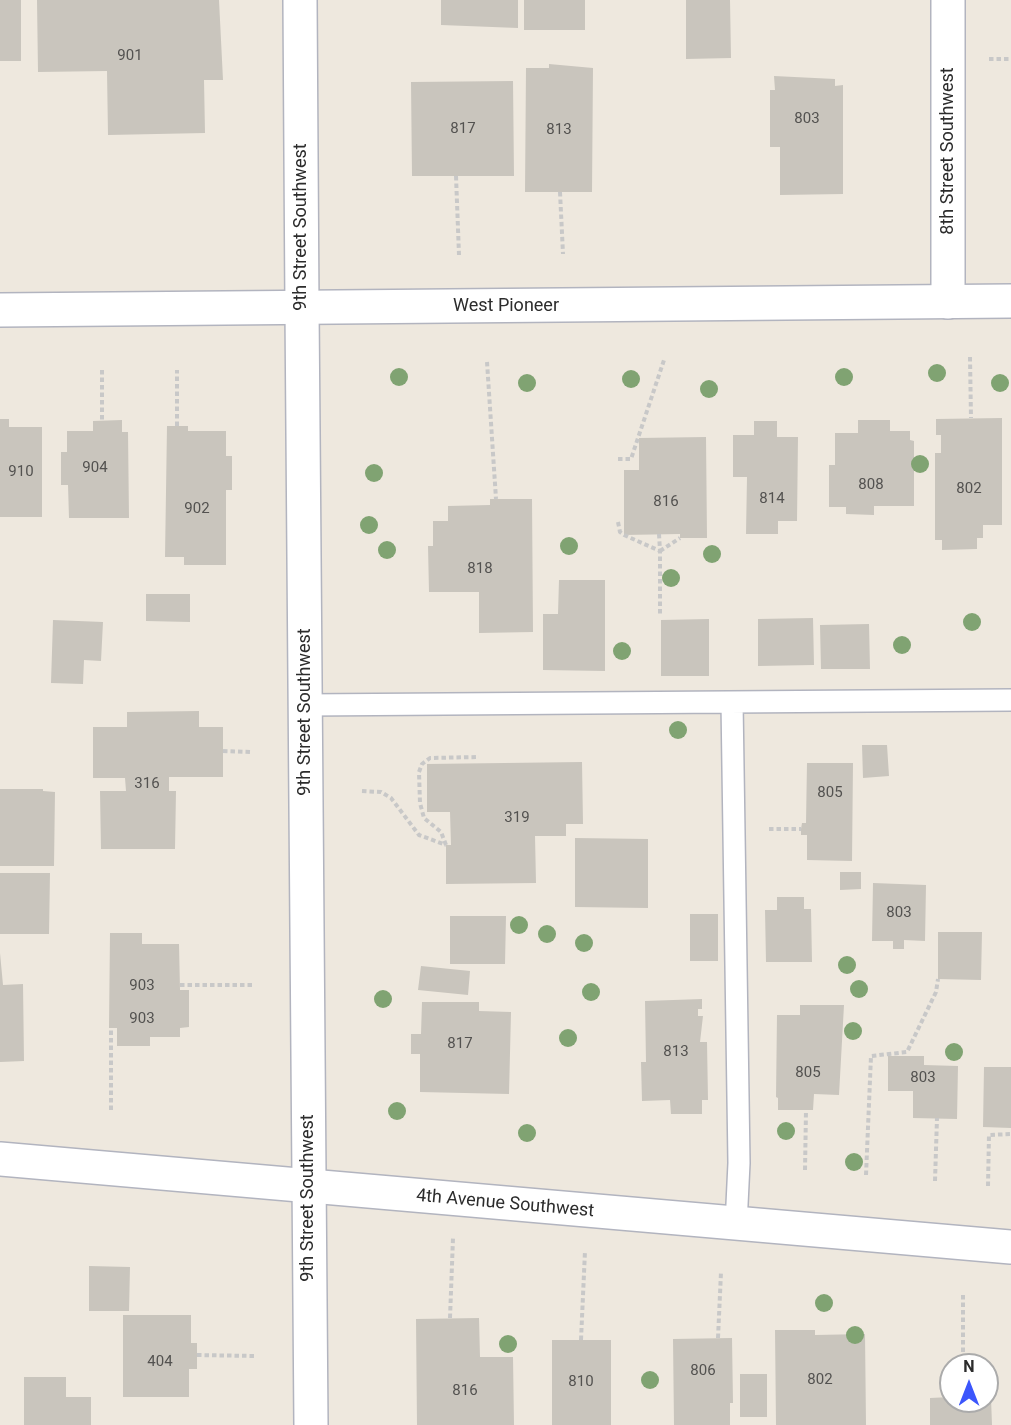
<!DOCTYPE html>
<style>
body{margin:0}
#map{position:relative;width:1011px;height:1425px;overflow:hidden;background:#eee8de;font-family:Roboto,sans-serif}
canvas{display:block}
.north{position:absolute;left:939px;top:1353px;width:60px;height:60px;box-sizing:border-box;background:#fff;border:2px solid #ababab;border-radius:50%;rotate:0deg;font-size:16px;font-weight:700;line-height:24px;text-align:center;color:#2c2c2c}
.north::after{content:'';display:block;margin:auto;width:21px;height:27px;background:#3c56fc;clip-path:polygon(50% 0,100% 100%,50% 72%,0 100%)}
</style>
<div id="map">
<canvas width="1011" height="1425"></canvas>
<div class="north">N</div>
</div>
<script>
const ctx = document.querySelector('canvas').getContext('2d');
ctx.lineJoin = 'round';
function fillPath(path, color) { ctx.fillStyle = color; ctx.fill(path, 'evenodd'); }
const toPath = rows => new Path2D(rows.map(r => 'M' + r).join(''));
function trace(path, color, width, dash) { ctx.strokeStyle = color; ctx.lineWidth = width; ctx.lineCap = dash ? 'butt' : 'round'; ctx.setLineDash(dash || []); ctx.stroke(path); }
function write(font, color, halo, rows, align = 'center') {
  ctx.font = font + ' Roboto,sans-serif'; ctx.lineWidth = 4.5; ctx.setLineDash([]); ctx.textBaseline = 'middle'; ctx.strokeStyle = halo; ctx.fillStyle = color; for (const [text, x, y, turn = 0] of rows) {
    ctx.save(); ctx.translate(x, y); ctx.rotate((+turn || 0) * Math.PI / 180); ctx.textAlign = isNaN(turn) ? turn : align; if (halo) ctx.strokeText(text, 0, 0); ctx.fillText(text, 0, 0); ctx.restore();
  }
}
const building = toPath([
 [0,0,21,0,21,61,0,61],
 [37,0,219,0,223,80,204,80,205,133,108,135,107,71,38,72],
 [441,0,518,0,518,28,441,25],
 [524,0,585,0,585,30,524,30],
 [686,0,730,0,731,58,686,59],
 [549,64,593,68,592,192,525,192,526,68,549,68],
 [774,76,835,79,835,86,843,85,843,194,780,195,780,147,770,147,770,90,775,90],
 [513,81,514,176,412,176,411,82],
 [1002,418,1002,525,983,525,983,538,977,538,977,549,942,550,942,540,935,540,935,453,941,453,941,435,936,435,936,419],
 [0,419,9,419,9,427,42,427,42,517,0,517],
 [122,420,122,432,128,432,129,518,69,518,68,485,61,485,61,452,67,452,67,431,93,431,93,421],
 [858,420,890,420,890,431,910,431,910,440,914,441,914,506,874,506,874,515,846,514,846,507,829,507,829,465,835,465,835,433,858,433],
 [754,421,777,421,777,437,798,437,797,521,778,521,778,534,746,534,747,477,733,477,733,435,754,435],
 [167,426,188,426,188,431,226,431,226,456,232,456,232,490,226,490,226,565,184,565,184,557,165,557],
 [706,437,707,538,680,538,680,534,624,535,624,470,639,470,639,438],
 [490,499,532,499,533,632,479,633,479,592,429,592,428,546,433,546,433,521,448,521,448,506,490,505],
 [559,580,605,580,605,671,543,670,543,614,558,614],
 [146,594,190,594,190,622,146,621],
 [813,618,814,665,758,666,758,619],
 [709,619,709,676,661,676,661,620],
 [53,620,103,622,101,661,84,660,83,684,51,683],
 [869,624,870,669,821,669,820,625],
 [199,711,199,727,223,727,223,777,169,777,169,791,176,791,175,849,101,849,100,791,126,791,125,778,93,778,93,727,127,727,127,712],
 [862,745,887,745,889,776,863,778],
 [582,762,583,824,566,824,566,836,535,836,536,883,446,884,446,845,451,845,450,812,427,812,427,764],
 [807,763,853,763,852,861,807,860,807,835,801,835,801,829,802,823,806,823],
 [0,789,43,789,43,791,55,792,54,866,0,866],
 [575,838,648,839,648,908,575,907],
 [840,872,861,872,861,889,840,890],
 [0,873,50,873,49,934,0,934],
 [873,883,926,885,925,941,904,940,904,949,893,949,893,941,872,941],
 [777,897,804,897,804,909,811,909,812,962,766,962,765,910,777,910],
 [690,914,718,914,718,961,690,961],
 [450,916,506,916,505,964,450,964],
 [938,932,982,932,981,980,938,979],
 [110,933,142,933,142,944,179,944,180,990,189,990,189,1027,180,1028,180,1037,150,1037,150,1046,117,1046,117,1028,109,1028],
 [0,953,3,985,23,984,24,1061,0,1062],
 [421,966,470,971,468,995,418,990],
 [702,999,702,1009,698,1009,698,1016,703,1016,700,1042,707,1042,708,1100,702,1100,702,1114,671,1114,670,1100,642,1101,641,1062,646,1062,645,1001],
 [422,1002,479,1002,479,1011,511,1012,509,1094,420,1092,420,1054,411,1054,411,1034,421,1034],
 [800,1005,844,1005,839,1095,814,1094,813,1110,778,1110,778,1098,776,1097,777,1015,800,1015],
 [888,1056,924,1056,924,1065,958,1066,957,1119,913,1118,913,1091,888,1091],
 [984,1067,1011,1067,1011,1128,983,1127],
 [89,1266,130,1267,129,1311,89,1311],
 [123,1315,191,1315,191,1343,197,1343,197,1369,189,1369,189,1397,123,1397],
 [479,1318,480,1357,513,1357,514,1425,417,1425,416,1319],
 [775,1330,815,1330,815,1335,865,1334,866,1425,776,1425],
 [732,1338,733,1403,730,1403,730,1425,674,1425,673,1339],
 [552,1340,611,1340,611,1425,552,1425],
 [740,1374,767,1374,767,1417,740,1417],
 [24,1377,66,1377,66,1397,91,1397,91,1425,24,1425],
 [951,1397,951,1401,987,1401,987,1398,991,1398,992,1425,930,1425,930,1398]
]);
const path = toPath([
 [989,59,1011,59],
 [456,176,459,255],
 [560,192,563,254],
 [970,357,971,418],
 [487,362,496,499],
 [102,370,102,421],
 [177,426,177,370],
 [618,459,631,459,664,360],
 [618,522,620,532,624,535,660,551,660,614],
 [659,534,660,551],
 [660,551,680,538],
 [223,751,250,752],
 [362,791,381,792,391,798,419,835,446,845],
 [769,829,801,829],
 [446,845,441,832,424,818,420,803,419,772,422,764,430,758,479,757],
 [180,985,252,985],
 [111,1110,111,1028],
 [805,1170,806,1110],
 [866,1175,871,1056,907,1052,936,992,938,979],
 [935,1181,937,1118],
 [988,1186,989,1135,1011,1134],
 [963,1295,963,1365],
 [450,1318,453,1238],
 [718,1338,721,1272],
 [581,1340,585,1251],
 [197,1355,254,1356]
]);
const service = toPath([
 [732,702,739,1163,736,1225],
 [305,705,1011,700]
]);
const minor = toPath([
 [300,0,302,308],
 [948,0,948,302],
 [0,1159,1011,1247]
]);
const tertiary = toPath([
 [302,308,311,1425]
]);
const secondary = toPath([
 [0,310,1011,301]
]);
const trees = [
 [937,373],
 [399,377],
 [844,377],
 [631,379],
 [527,383],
 [1000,383],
 [709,389],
 [920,464],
 [374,473],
 [369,525],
 [569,546],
 [387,550],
 [712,554],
 [671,578],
 [972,622],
 [902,645],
 [622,651],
 [678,730],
 [519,925],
 [547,934],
 [584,943],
 [847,965],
 [859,989],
 [591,992],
 [383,999],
 [853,1031],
 [568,1038],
 [954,1052],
 [397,1111],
 [786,1131],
 [527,1133],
 [854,1162],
 [824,1303],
 [855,1335],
 [508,1344],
 [650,1380]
];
const numberNames = [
 ["901",130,56],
 ["803",807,119],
 ["817",463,129],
 ["813",559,130],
 ["904",95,468],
 ["910",21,472],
 ["808",871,485],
 ["802",969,489],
 ["814",772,499],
 ["816",666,502],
 ["902",197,509],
 ["818",480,569],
 ["316",147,784],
 ["805",830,793],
 ["319",517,818],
 ["803",899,913],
 ["903",142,986],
 ["903",142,1019],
 ["817",460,1044],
 ["813",676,1052],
 ["805",808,1073],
 ["803",923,1078],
 ["404",160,1362],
 ["806",703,1371],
 ["802",820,1380],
 ["810",581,1382],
 ["816",465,1391]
];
const streetNames = [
 ["8th Street Southwest",948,151,-90],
 ["9th Street Southwest",301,227,-90],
 ["West Pioneer",506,306],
 ["9th Street Southwest",305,712,-90],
 ["9th Street Southwest",308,1198,-90],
 ["4th Avenue Southwest",505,1204,5]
];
fillPath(building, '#c9c5bd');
trace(service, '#b2b4bf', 24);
trace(minor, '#b2b4bf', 36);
trace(tertiary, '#b2b4bf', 36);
trace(secondary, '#b2b4bf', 36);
trace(path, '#c8c8c8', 4, [4.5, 3]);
trace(service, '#fff', 21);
trace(minor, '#fff', 33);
trace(tertiary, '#fff', 33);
trace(secondary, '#fff', 33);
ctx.fillStyle = '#80a372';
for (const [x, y] of trees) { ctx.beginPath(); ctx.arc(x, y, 9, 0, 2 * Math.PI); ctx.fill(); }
write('15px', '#535250', null, numberNames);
write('18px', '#2c2c2c', '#fff', streetNames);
</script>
